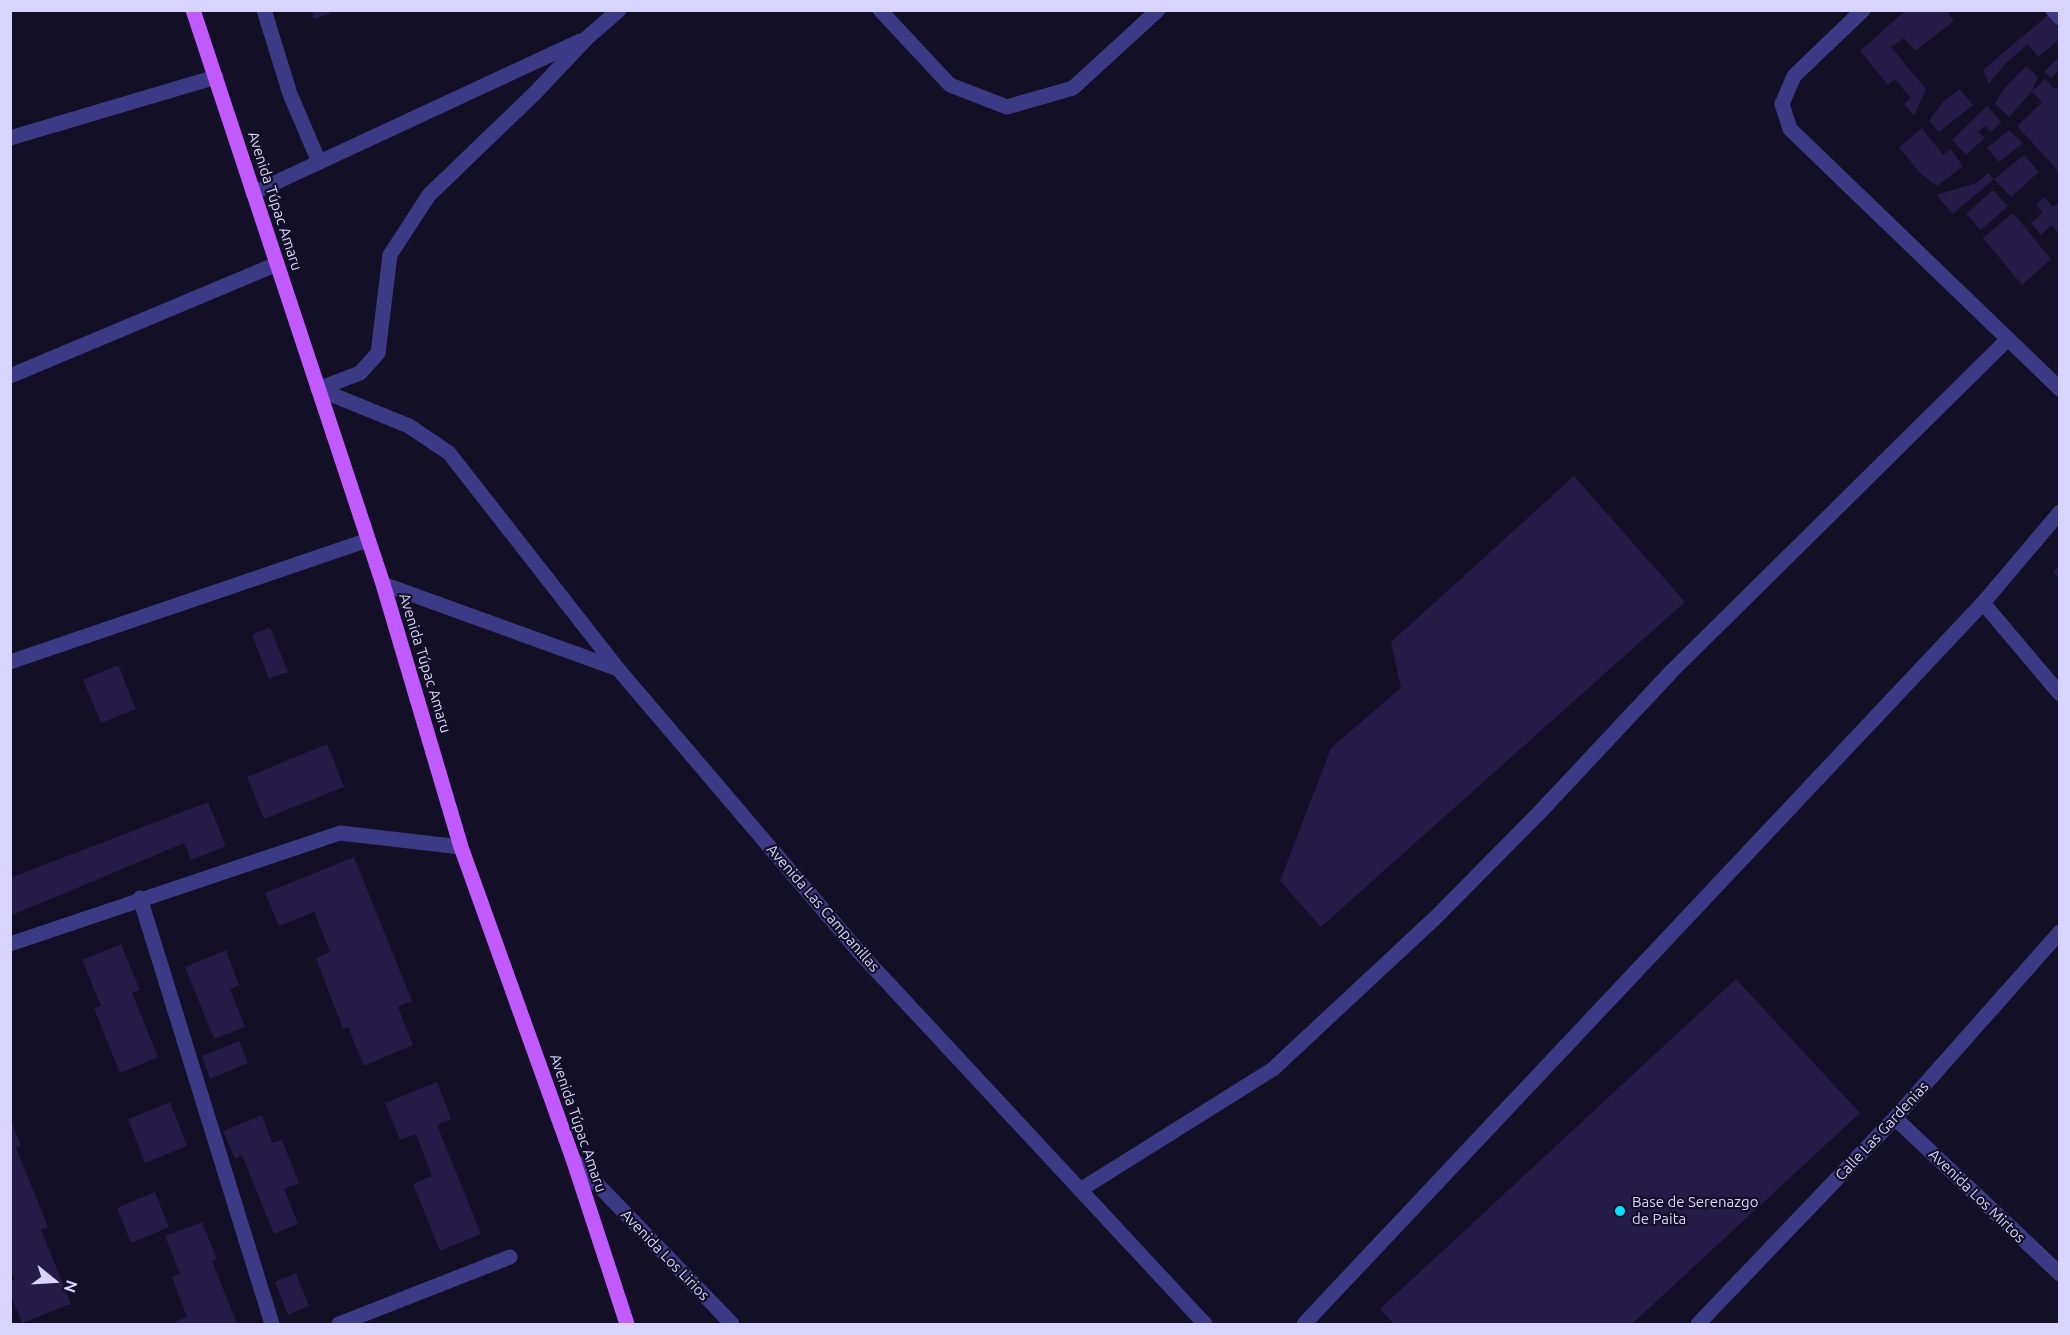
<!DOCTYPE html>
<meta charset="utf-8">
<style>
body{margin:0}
#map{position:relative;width:2070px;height:1335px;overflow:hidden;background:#130f26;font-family:Ubuntu,sans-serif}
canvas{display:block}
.frame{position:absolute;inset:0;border:12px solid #d9d4ff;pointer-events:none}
.north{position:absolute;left:24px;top:1251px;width:60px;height:60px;-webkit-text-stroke:4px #130f26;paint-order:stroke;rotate:108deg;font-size:16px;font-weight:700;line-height:24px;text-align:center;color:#d9d4ff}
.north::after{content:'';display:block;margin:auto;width:21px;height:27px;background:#d9d4ff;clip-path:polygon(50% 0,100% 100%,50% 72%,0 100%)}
</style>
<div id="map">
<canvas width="2070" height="1335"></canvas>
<div class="frame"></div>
<div class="north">N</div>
</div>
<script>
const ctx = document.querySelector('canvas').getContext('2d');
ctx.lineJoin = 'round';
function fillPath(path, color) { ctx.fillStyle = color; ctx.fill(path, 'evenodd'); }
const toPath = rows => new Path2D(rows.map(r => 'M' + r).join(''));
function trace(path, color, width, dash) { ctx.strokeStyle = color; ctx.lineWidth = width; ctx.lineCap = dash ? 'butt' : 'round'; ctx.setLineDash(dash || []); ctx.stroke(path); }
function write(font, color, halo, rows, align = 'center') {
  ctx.font = font + ' Ubuntu,sans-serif'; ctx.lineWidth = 4.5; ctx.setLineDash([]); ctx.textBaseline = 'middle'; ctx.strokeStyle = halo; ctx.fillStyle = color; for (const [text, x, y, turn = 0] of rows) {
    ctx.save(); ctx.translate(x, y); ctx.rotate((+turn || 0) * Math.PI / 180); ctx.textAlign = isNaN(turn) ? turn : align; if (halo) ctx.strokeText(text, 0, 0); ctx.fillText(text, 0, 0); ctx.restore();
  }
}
const building = toPath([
 [312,10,329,10,330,14,314,19],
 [1906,10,1946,10,1954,21,1915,51,1904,38,1891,47,1926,89,1914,116,1904,104,1911,98,1895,79,1888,85,1860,51],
 [2048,15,2060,29,2060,39,2038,57,2028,44,2004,65,1989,84,1983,70],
 [2060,56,2060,69,2051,78,2044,72],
 [2026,66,2038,77,2032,91,2009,117,1995,104,2003,90],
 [2045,79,2054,89,2060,87,2060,173,2017,126,2042,102,2032,91],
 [1960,89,1973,105,1939,132,1929,121,1943,102],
 [1987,106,2001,122,1991,132,1985,126,1978,132,1985,138,1966,155,1952,140],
 [1922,128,1943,155,1950,149,1963,166,1937,186,1920,173,1899,147],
 [2009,130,2023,143,1999,162,1987,148],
 [2024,155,2039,172,2011,197,1994,179],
 [1988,173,1994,179,1953,214,1936,195,1976,183],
 [1993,190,2008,206,1981,230,1966,214],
 [2045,197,2053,207,2060,201,2060,234,2051,225,2041,235,2031,223,2043,213,2036,205],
 [2013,213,2051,259,2022,285,1983,238],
 [1574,476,1685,602,1321,927,1280,881,1331,748,1401,688,1391,642],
 [2060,564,2060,578,2053,573],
 [270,627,288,672,269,679,252,635],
 [118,665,136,709,101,723,83,680],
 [327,744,344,787,264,819,247,777],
 [208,802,226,846,191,860,184,843,10,916,10,878],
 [354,857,412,1001,398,1007,413,1045,364,1066,348,1027,343,1029,316,958,330,952,314,912,279,926,265,893],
 [121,944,140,990,132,993,158,1057,120,1073,94,1008,101,1006,82,960],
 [226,950,239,985,230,989,245,1027,214,1039,185,967],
 [1736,979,1860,1113,1632,1324,1394,1324,1380,1309],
 [239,1041,248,1063,210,1079,202,1056],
 [437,1082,451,1119,437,1125,481,1234,440,1251,413,1184,432,1176,416,1134,400,1140,385,1103],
 [170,1102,187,1146,145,1163,128,1119],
 [262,1115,272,1143,282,1140,299,1183,284,1189,298,1224,274,1234,242,1155,235,1159,223,1131],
 [11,1120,21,1146,16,1148,48,1227,41,1230,71,1304,22,1323,10,1293,10,1281,15,1279,10,1269],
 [155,1192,169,1227,131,1243,117,1208],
 [202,1222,217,1259,212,1261,237,1324,176,1324,175,1322,187,1317,172,1277,180,1274,165,1236],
 [296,1273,309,1306,288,1315,275,1282]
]);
const minor = toPath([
 [264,10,290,94,319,162],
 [880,10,950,85,1007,107,1073,88,1158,10],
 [1863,10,1794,76,1782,104,1790,129,2060,389],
 [2053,10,2060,18],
 [10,138,216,77],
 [253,193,580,41],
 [10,376,277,264],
 [318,389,360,373,378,353,390,255,429,195,535,93,588,37,619,10],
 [318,389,409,426,449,453,618,669],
 [1983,603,2060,694],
 [10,662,368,540],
 [140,898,272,1324],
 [10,944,340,833,461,847],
 [1895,1118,2060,1274],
 [573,1159,732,1324],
 [1080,1190,1273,1069,1435,918,1539,813,1672,671,2008,339],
 [339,1324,510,1257],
 [1304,1324,1983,603,2060,512],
 [1698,1324,1895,1118,2060,932]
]);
const tertiary = toPath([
 [383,584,618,669,860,953,1205,1324]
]);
const primary = toPath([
 [193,10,383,584,461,847,573,1159,627,1324]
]);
const markers = [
 [1620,1211,6,"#00e5ff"]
];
const streetNames = [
 ["Avenida Túpac Amaru",275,201,72],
 ["Avenida Túpac Amaru",425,663,73],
 ["Avenida Las Campanillas",823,908,49],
 ["Avenida Túpac Amaru",578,1123,71],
 ["Calle Las Gardenias",1882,1131,-47],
 ["Avenida Los Mirtos",1977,1196,44],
 ["Avenida Los Lirios",665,1255,46]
];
const poiNames = [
 ["Base de Serenazgo",1632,1202],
 ["de Paita",1632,1219]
];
fillPath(building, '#241b47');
trace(minor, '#3d3a85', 15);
trace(tertiary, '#3d3a85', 15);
trace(primary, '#c25bff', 15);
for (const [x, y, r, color] of markers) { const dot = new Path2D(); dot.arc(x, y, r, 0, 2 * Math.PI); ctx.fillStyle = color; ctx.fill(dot); trace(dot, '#130f26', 2); }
write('15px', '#d9d4ff', '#130f26', streetNames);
write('15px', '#d9d4ff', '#130f26', poiNames, 'left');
</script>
